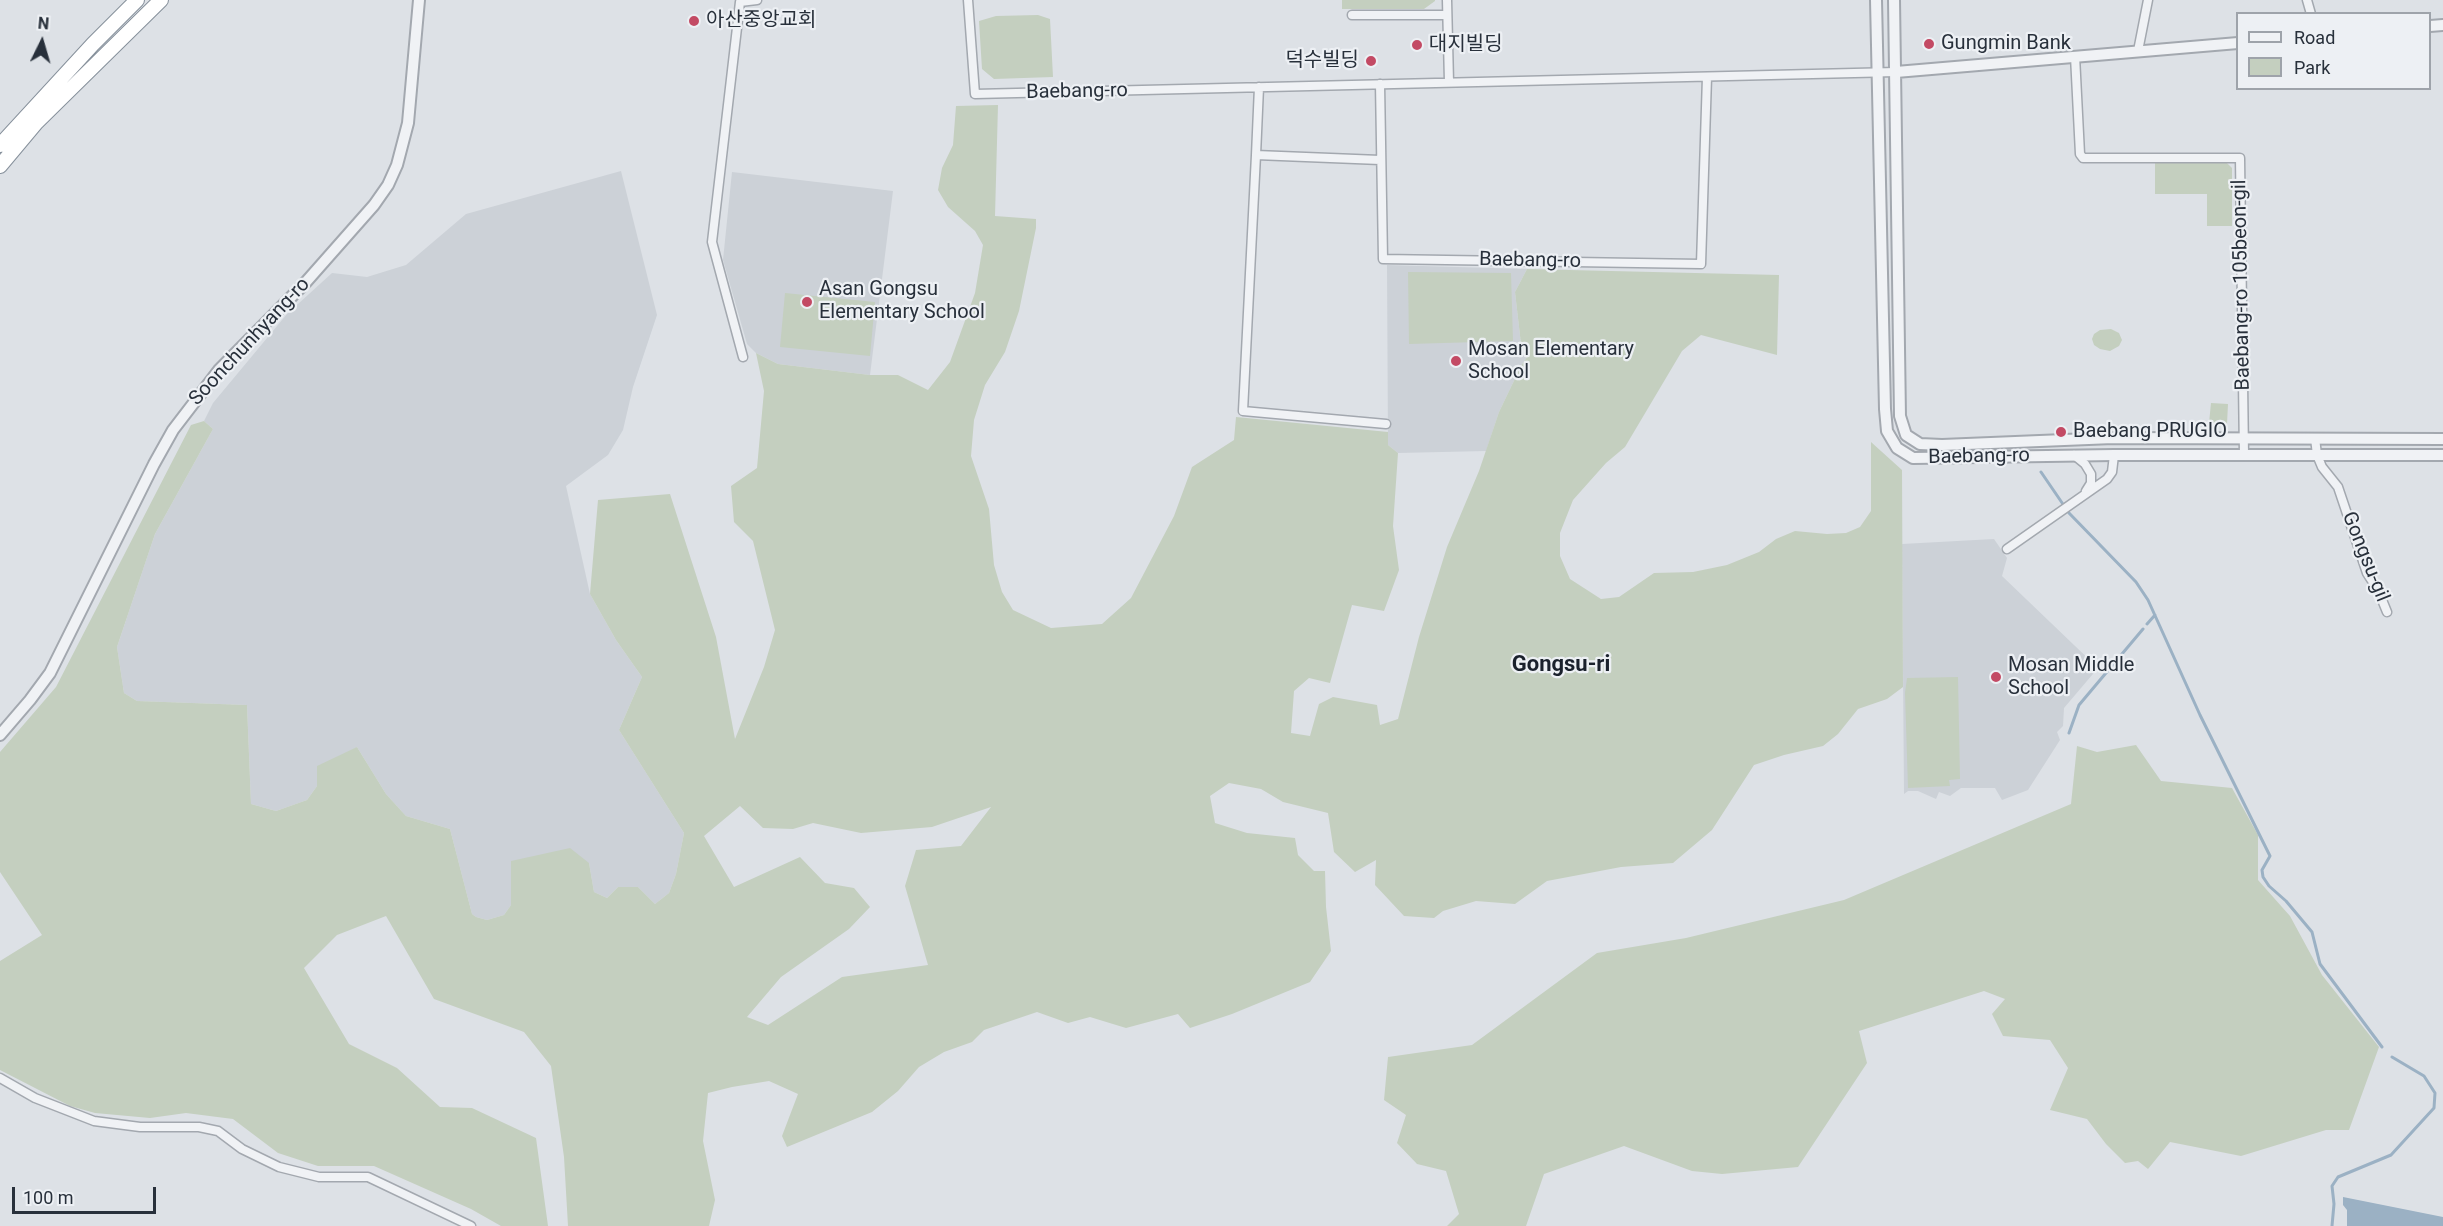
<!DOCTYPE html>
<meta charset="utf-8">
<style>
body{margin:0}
#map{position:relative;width:2443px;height:1226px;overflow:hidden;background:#dde1e6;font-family:Roboto,sans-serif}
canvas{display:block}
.legend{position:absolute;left:2236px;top:12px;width:195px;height:78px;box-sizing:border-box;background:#edf0f4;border:2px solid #9ea3aa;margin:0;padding:8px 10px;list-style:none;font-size:18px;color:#28303b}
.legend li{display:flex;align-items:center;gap:12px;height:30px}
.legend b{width:30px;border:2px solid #9ea3aa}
.north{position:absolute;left:12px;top:12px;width:60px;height:60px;-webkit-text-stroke:4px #edf0f4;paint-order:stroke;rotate:5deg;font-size:16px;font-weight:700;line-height:24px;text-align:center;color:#28303b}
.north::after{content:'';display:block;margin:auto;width:21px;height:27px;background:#28303b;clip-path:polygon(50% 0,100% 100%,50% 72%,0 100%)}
.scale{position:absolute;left:12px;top:1187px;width:144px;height:27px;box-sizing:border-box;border:3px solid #28303b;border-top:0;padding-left:8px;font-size:18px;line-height:21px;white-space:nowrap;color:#28303b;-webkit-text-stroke:4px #edf0f4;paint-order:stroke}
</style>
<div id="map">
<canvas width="2443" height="1226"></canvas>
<ul class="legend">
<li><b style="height:8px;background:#f0f2f5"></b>Road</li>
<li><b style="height:16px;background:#c4cfbf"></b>Park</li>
</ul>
<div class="north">N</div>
<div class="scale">100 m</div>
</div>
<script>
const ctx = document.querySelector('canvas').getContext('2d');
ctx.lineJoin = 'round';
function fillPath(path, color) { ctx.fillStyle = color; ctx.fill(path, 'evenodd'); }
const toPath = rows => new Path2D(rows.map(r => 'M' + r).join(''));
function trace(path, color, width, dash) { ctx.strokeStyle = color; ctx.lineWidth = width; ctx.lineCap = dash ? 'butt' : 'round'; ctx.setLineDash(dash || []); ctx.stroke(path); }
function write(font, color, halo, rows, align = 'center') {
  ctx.font = font + ' Roboto,"Noto Sans KR",sans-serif'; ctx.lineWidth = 4.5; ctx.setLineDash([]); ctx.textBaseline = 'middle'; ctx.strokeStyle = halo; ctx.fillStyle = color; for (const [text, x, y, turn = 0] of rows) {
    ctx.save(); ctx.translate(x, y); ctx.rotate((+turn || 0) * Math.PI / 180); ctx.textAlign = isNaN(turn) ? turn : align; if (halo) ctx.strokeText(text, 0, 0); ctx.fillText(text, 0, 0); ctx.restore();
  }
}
const built = toPath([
 [621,171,657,315,633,387,623,430,608,455,566,486,590,594,616,640,642,677,619,730,684,833,676,874,669,893,655,904,638,887,618,887,607,898,594,892,589,863,511,861,511,905,504,915,487,920,476,917,472,914,450,829,406,816,386,794,357,747,317,786,307,800,276,811,251,804,247,705,137,701,124,693,117,647,155,534,213,429,204,421,213,403,287,314,332,273,367,277,406,265,466,214],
 [732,172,893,191,870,375,778,364,756,353,747,344,723,260],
 [1387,265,1527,269,1515,292,1521,344,1527,357,1521,366,1499,412,1486,451,1398,453,1388,445],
 [1994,539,2007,558,2002,576,2098,668,2064,708,2063,726,2057,732,2060,740,2028,790,2002,800,1995,788,1961,788,1950,796,1939,792,1936,799,1918,791,1908,791,1904,794,1902,544]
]);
const green = toPath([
 [1342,0,1435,0,1435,1,1424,9,1342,9],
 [1038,15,1050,19,1053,77,994,79,982,69,979,21,996,16],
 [998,105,995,216,1036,219,1036,228,1019,311,1005,352,985,385,974,420,971,456,989,509,994,565,1002,592,1013,610,1051,628,1102,624,1131,598,1174,516,1192,467,1234,440,1236,417,1388,432,1388,445,1398,453,1393,526,1399,570,1384,611,1352,605,1330,683,1309,678,1294,691,1291,733,1310,736,1319,704,1333,697,1377,705,1380,725,1398,719,1419,637,1447,547,1479,471,1499,412,1521,366,1527,357,1521,344,1515,292,1527,269,1779,275,1777,355,1701,335,1682,351,1625,447,1606,463,1573,500,1560,533,1560,556,1570,579,1601,599,1619,597,1654,573,1693,572,1727,565,1759,552,1776,539,1795,531,1827,534,1846,533,1860,527,1871,511,1871,442,1902,470,1903,687,1887,699,1858,709,1838,734,1823,746,1784,755,1754,765,1712,830,1673,863,1621,867,1547,881,1515,904,1476,901,1443,911,1434,918,1404,916,1375,885,1376,860,1355,872,1334,852,1328,813,1283,802,1261,789,1229,783,1210,796,1215,823,1247,833,1295,838,1298,855,1314,871,1325,871,1326,907,1331,951,1310,982,1232,1014,1190,1028,1178,1014,1126,1028,1090,1017,1068,1023,1037,1012,984,1030,972,1042,944,1052,919,1067,898,1091,872,1112,787,1147,782,1136,798,1094,769,1081,732,1087,708,1093,703,1141,715,1200,709,1226,568,1226,564,1157,551,1066,524,1032,434,999,386,916,337,935,304,968,349,1044,397,1068,440,1107,472,1108,536,1138,548,1226,501,1226,471,1209,374,1166,318,1166,278,1153,233,1119,186,1113,150,1118,95,1113,70,1106,0,1070,0,961,42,935,0,872,0,752,56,687,191,425,204,421,213,429,155,534,117,647,124,693,137,701,247,705,251,804,276,811,307,800,317,786,317,766,357,747,386,794,406,816,450,829,472,914,476,917,487,920,504,915,511,905,511,861,570,848,589,863,594,892,607,898,618,887,638,887,655,904,669,893,676,874,684,833,619,730,642,677,616,640,590,594,598,500,670,494,716,637,735,739,764,667,775,630,753,541,734,522,731,486,757,468,764,391,756,353,778,364,870,375,898,375,928,390,950,362,975,293,983,245,975,231,948,207,938,190,942,168,953,145,956,106],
 [740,806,763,828,793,829,813,823,861,833,932,827,991,807,961,846,916,850,905,886,928,965,842,977,768,1025,747,1017,781,977,849,929,870,907,854,888,825,883,800,857,734,887,704,836],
 [2155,162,2226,162,2232,168,2232,226,2207,226,2207,194,2155,194],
 [1408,272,1511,273,1513,341,1409,344],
 [785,293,875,302,870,356,780,347],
 [2111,329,2119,333,2122,340,2119,346,2110,351,2100,349,2094,345,2092,339,2094,334,2100,330],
 [2211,403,2228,404,2227,424,2209,423],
 [1958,677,1960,779,1949,780,1950,786,1908,788,1905,693,1907,678],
 [2136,745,2161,781,2232,788,2258,835,2258,880,2290,916,2322,975,2379,1047,2349,1130,2326,1130,2241,1156,2170,1142,2148,1169,2138,1161,2125,1163,2106,1144,2087,1119,2050,1110,2068,1068,2050,1040,2003,1036,1992,1014,2005,999,1984,991,1859,1031,1867,1063,1798,1167,1722,1174,1692,1171,1624,1146,1544,1174,1526,1226,1447,1226,1459,1214,1446,1171,1417,1164,1397,1143,1406,1115,1384,1100,1388,1057,1472,1045,1597,953,1686,938,1844,900,2071,804,2077,746,2097,752]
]);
const water = toPath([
 [2343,1197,2443,1217,2443,1226,2347,1226,2347,1210,2343,1205]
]);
const stream = toPath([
 [2041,472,2069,513,2136,582,2148,600,2200,715,2270,856,2262,870,2263,877,2269,886,2286,901,2312,932,2320,964,2382,1047],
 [2147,624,2155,615],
 [2069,733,2079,705,2143,629],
 [2332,1226,2334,1204,2332,1186,2338,1177,2391,1155,2434,1108,2435,1093,2424,1076,2392,1057]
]);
const minor = toPath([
 [968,0,975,94,1896,72],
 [1447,0,1449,82],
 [2307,0,2311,14],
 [1352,15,1447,15],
 [2138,51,2148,0],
 [2075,56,2080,154,2083,158,2240,158,2244,455],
 [1380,84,1383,259,1701,264,1707,77],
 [1256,155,1259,87],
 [1380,160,1256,155,1243,411,1386,424],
 [743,357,712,242,740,2,757,0],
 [2315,438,2317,455,2322,467,2338,487,2367,573,2378,590,2387,612],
 [2074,455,2085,464,2091,474,2091,483,2086,491],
 [2007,549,2107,479,2112,472,2114,455],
 [0,1078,35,1098,94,1121,140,1127,199,1127,218,1131,242,1149,279,1167,319,1177,368,1177,471,1226]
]);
const tertiary = toPath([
 [1876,0,1885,409,1887,431,1897,448,1913,458,2114,455,2443,455],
 [1894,0,1900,416,1906,435,1920,444,1942,445,2113,438,2443,439],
 [2430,26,2443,25],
 [1896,72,2238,43],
 [0,735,30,700,50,673,154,464,173,430,219,370,306,282,374,205,388,185,397,165,408,123,419,0]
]);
const trunk = toPath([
 [0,145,93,44,137,0],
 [0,166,36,123,161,0]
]);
const markers = [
 [694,21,6,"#c34a64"],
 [1929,44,6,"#c34a64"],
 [1417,45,6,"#c34a64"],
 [1371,61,6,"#c34a64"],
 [807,302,6,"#c34a64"],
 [1456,361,6,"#c34a64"],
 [2061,432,6,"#c34a64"],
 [1996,677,6,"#c34a64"]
];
const poiNames = [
 ["아산중앙교회",706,21],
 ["Gungmin Bank",1941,44],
 ["대지빌딩",1429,45],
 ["덕수빌딩",1359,61,"right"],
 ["Asan Gongsu",819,290],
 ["Elementary School",819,313],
 ["Mosan Elementary",1468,350],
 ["School",1468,373],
 ["Baebang PRUGIO",2073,432],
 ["Mosan Middle",2008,666],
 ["School",2008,689]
];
const streetNames = [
 ["Baebang-ro",1077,92,-1],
 ["Baebang-ro",1530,261,1],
 ["Baebang-ro 105beon-gil",2242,285,-91],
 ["Soonchunhyang-ro",250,342,-47],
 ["Baebang-ro",1979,457,-1],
 ["Gongsu-gil",2365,557,68]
];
const quarterNames = [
 ["Gongsu-ri",1561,665]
];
fillPath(built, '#ccd1d7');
fillPath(green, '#c4cfbf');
fillPath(water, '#9bb1c4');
trace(stream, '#9bb1c4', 3);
trace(minor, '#a3a8af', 11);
trace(tertiary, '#a3a8af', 14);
trace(trunk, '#86909b', 16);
trace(minor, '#f0f2f5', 8);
trace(tertiary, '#f0f2f5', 10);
trace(trunk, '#fff', 14);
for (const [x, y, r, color] of markers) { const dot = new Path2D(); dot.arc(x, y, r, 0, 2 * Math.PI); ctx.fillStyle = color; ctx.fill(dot); trace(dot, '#edf0f4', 2); }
write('20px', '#28303b', '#edf0f4', poiNames, 'left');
write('20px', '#28303b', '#edf0f4', streetNames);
write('bold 22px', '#1a212c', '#edf0f4', quarterNames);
</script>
